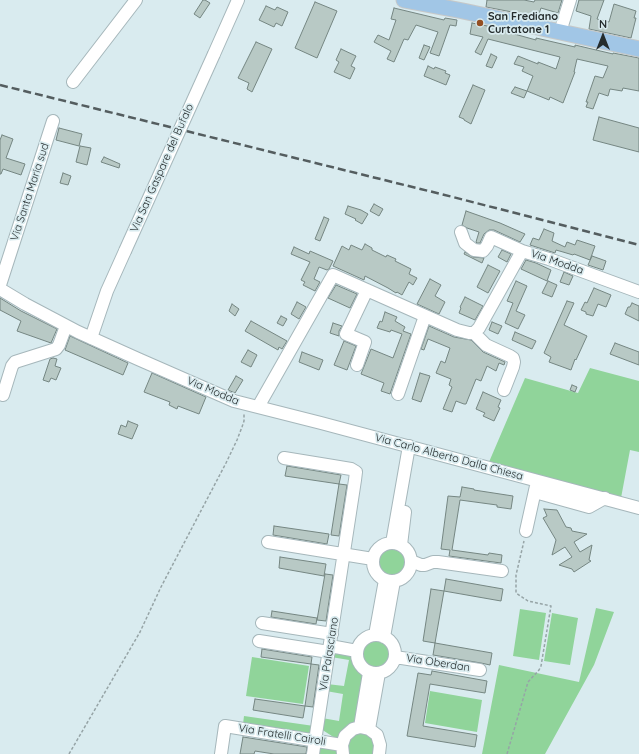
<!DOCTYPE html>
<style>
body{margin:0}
#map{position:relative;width:639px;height:754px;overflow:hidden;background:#d9ebef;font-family:Quicksand,sans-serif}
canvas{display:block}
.north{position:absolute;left:583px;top:16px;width:40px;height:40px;-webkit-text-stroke:3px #d9ebef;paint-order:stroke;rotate:0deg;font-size:11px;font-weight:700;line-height:16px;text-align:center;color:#252c2d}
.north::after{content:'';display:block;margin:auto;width:14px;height:18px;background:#252c2d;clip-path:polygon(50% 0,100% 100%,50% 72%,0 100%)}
</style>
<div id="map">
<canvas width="639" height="754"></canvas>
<div class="north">N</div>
</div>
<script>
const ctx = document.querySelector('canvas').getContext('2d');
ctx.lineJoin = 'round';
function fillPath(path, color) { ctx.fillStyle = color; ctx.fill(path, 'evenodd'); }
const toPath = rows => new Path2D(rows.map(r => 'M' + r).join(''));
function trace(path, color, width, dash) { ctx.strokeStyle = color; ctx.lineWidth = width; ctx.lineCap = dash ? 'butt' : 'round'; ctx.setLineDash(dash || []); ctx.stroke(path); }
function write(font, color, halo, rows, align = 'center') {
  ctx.font = font + ' Quicksand,sans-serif'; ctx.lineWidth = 3.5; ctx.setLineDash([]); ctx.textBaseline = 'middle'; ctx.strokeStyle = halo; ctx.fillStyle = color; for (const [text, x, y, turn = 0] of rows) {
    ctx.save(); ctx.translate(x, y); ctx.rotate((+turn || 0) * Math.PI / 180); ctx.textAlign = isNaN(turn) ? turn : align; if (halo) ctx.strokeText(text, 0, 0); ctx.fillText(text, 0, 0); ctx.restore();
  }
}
const green = toPath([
 [590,368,639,381,639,452,630,450,621,498,489,462,525,378,578,393],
 '378 562a14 14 0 1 1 28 0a14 14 0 1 1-28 0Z',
 [596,608,614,612,594,665,545,754,482,754,499,665,579,682],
 [520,609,546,613,539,660,513,656],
 [552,613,578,618,570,665,544,661],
 '363 654a14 14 0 1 1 28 0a14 14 0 1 1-28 0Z',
 [332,650,354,655,357,664,366,674,358,721,341,739,335,738,321,729,322,718,339,721,343,694,326,691,327,684,344,686,349,660,331,657],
 [252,657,309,666,303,704,246,696],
 [430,691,482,700,477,732,425,723],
 [244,716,314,726,312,736,243,724],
 [360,732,368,734,375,741,374,754,349,754,347,750,348,741,353,735],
 [318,747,339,751,339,754,317,754]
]);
const building = toPath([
 [203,0,205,0,210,3,200,18,194,14,203,0],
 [487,0,524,0,534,2,535,0,562,0,558,13,541,8,538,17,486,7,487,0],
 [579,0,604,0,597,19,609,22,614,4,636,11,634,18,636,18,631,38,589,29,591,16,576,11,579,0],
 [315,2,337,11,317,58,295,48,315,2],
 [266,6,275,10,277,7,288,12,282,26,276,23,274,27,259,20,266,6],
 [394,8,444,20,445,18,457,20,456,26,450,25,439,56,430,53,438,32,416,25,408,40,404,39,394,62,387,59,391,51,374,42,378,35,389,40,396,20,391,19,394,8],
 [472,23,508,30,507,32,536,40,536,38,575,47,575,45,613,54,613,53,639,58,639,91,623,88,622,91,610,89,608,96,599,93,593,109,586,107,588,102,586,102,595,76,603,78,608,66,577,59,574,72,575,72,563,103,550,97,549,100,527,91,533,76,522,71,524,67,514,64,518,56,538,64,538,62,556,69,560,57,488,39,481,55,475,52,483,37,470,34,472,23],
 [256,42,272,49,252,92,247,89,249,83,238,78,256,42],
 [424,45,430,47,424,60,419,58,424,45],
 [341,49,356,56,351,66,355,68,350,79,334,72,339,62,336,60,341,49],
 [491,54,497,57,492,68,486,66,491,54],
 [428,66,434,69,435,67,446,71,445,73,450,75,446,85,424,76,428,66],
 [473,85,485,90,471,124,464,120,464,119,459,117,473,85],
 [515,87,527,91,524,98,511,93,515,87],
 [599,117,639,128,639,152,593,140,599,117],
 [59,128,82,134,79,146,56,140,59,128],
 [2,135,13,139,6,158,25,164,21,175,3,169,1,174,0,174,0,140,2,135],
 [80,146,91,148,87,165,76,162,80,146],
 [104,157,120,164,119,168,101,162,104,157],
 [63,173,71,176,68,185,60,183,63,173],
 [374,204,383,209,379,216,370,211,374,204],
 [348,206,361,210,368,214,362,224,355,220,356,219,345,214,348,206],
 [466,211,500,223,525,234,520,242,494,230,489,230,484,234,480,243,477,243,476,242,479,232,467,228,462,225,466,211],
 [324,217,329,219,320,241,315,239,324,217],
 [544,229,554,233,552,241,565,247,567,242,575,245,577,240,595,246,590,260,574,254,573,255,563,252,556,250,555,253,530,245,533,238,539,240,544,229],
 [365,244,372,248,372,250,386,257,387,255,396,259,395,261,411,269,409,274,417,278,413,285,409,282,402,295,397,292,396,293,388,288,365,276,364,280,333,266,342,246,349,250,351,245,362,250,365,244],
 [294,247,309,254,310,251,333,261,329,269,327,270,319,267,314,279,320,282,315,291,303,285,305,282,301,280,310,262,291,254,294,247],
 [502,250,511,254,507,262,498,257,502,250],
 [465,252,473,257,484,258,482,263,464,254,465,252],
 [592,256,606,261,603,270,588,265,592,256],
 [526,260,536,263,551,270,547,281,521,269,526,260],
 [488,265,500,271,488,293,477,287,488,265],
 [564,272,573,276,569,285,560,282,564,272],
 [430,279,441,285,435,296,445,302,439,314,417,304,430,279],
 [516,281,527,286,516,311,525,315,518,329,505,323,513,303,507,301,516,281],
 [548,281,557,285,552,297,542,293,548,281],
 [336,285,357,294,350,308,328,298,336,285],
 [594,288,611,295,606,307,598,304,593,316,586,314,586,312,581,310,585,302,587,303,594,288],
 [465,297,483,306,475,320,459,313,461,308,460,307,465,297],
 [0,298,21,311,57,329,51,343,17,331,21,321,0,310,0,298],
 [567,301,574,303,564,325,587,336,576,360,575,359,571,370,549,362,551,357,544,353,567,301],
 [297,302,306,307,299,319,291,314,297,302],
 [632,303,639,306,639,321,625,314,628,307,630,307,632,303],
 [232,304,239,309,235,316,229,311,232,304],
 [385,312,397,317,395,321,405,327,403,331,411,334,390,394,381,391,384,383,361,374,371,349,393,358,402,334,391,330,390,332,377,328,380,321,382,322,385,312],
 [281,316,287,319,283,326,277,323,281,316],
 [251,321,287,341,282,349,279,347,278,350,245,331,251,321],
 [492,322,502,326,498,334,489,330,492,322],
 [333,323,342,326,339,331,339,336,330,333,333,323],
 [429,326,454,337,471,340,483,352,505,362,504,365,499,363,496,371,487,366,481,381,476,379,466,404,464,404,456,401,452,412,443,409,452,387,449,385,451,379,436,373,441,361,445,363,450,348,428,339,424,350,421,349,429,326],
 [515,332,536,341,532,349,512,340,515,332],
 [70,336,128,363,123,375,65,350,70,336],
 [344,341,356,346,347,370,334,365,344,341],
 [615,343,639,352,639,365,610,354,615,343],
 [248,350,257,355,251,367,241,362,248,350],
 [302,352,323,360,319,370,299,362,302,352],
 [53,358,57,359,55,366,61,368,56,380,51,378,49,382,43,380,50,359,53,358],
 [152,373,206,397,199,414,178,406,177,409,169,405,170,402,144,392,152,373],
 [420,373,430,376,421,402,412,399,420,373],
 [236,376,243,380,235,393,228,390,236,376],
 [572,385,577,387,575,392,570,390,572,385],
 [483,392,501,400,498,407,500,408,494,421,483,416,485,413,476,409,483,392],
 [128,421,138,425,132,439,118,434,121,425,126,427,128,421],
 [287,466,341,475,339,484,285,476,287,466],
 [339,484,347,485,339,536,331,535,339,484],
 [462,487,474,489,474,490,513,496,511,509,497,507,497,505,460,500,452,550,488,555,489,553,502,555,501,563,449,556,450,550,441,549,448,496,460,497,462,487],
 [544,509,557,510,566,527,571,528,572,531,587,534,574,542,580,552,592,545,589,560,591,561,574,572,572,569,559,565,572,557,565,547,552,555,556,540,543,518,547,516,544,509],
 [274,526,329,534,327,544,273,535,274,526],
 [280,557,326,564,324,576,279,568,280,557],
 [325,574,333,575,326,621,317,620,325,574],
 [446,579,503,589,501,601,444,591,446,579],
 [431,589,444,591,435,643,423,641,431,589],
 [272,611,317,618,316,624,271,617,272,611],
 [435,643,492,653,490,665,481,663,433,655,435,643],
 [262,649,312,657,311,664,261,657,262,649],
 [311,664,319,665,313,707,305,706,311,664],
 [432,671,487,681,485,693,430,684,423,726,477,735,475,747,407,736,418,673,431,675,432,671],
 [255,699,305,706,303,718,253,710,255,699],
 [243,737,307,747,306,754,274,754,255,751,254,754,240,754,243,737]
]);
const path = toPath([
 [69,754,140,632,161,587,226,463,237,440,242,427,244,421,244,413],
 [507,754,528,682,539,670,541,666,551,606,528,601,516,593,516,575,524,541]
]);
const minor = toPath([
 [560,32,570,0],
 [214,54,238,0],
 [73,82,136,0],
 [461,232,465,243,474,250,483,251,487,246,491,237,522,251],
 [0,285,53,121],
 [0,289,25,304,78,332,138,359,234,401,321,423,639,508],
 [474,333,486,345,510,356,513,358,514,362,513,367,504,390],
 [91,338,107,291,125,251],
 [357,365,365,342,346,334,367,290],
 [398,394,425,316],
 [3,395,12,366,15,362,56,349,59,345,66,326],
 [258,407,333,275,457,330,469,333,474,333,479,328,522,251,549,259,639,292],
 [284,458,333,466,351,469,356,472,355,480,313,754],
 [535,492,589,507,605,498],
 [526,531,536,486],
 [268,542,373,559],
 '373 562a19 19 0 1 1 38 0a19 19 0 1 1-38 0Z',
 [392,543,409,446],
 [401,545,405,512],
 [411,561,421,565,425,565,433,562,438,562,502,571],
 [262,623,332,634],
 '357 654a19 19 0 1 1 38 0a19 19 0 1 1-38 0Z',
 [375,635,385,580],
 [384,637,394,581],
 [259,641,329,652],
 [330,646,357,651],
 [395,657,480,670],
 [360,727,369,673],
 [369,729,379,673],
 [221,754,225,726,342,745],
 [343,754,342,745,345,736,353,729,360,727,369,729,377,735,380,745,379,754]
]);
const major = toPath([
 [404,0,463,11,639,49]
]);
const rail = toPath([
 [0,85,453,197,639,245]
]);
const minorBridge = toPath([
 [125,251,214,54]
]);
const markers = [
 [480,23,4,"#944f23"]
];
const poiNames = [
 ["San Frediano",488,17],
 ["Curtatone 1",488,30]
];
const streetNames = [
 ["Via San Gaspare del Bufalo",162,168,-66],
 ["Via Santa Maria sud",30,192,-72],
 ["Via Modda",557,262,19],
 ["Via Modda",213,391,23],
 ["Via Carlo Alberto Dalla Chiesa",449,457,15],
 ["Via Palasciano",329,654,-81],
 ["Via Oberdan",438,663,9],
 ["Via Fratelli Cairoli",282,735,9]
];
fillPath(green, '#90d49a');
fillPath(building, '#b8c9c5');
trace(building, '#758682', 1);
trace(minor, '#a6b7bb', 14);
trace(major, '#c6c8c8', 17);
trace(path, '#96a4a6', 1.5, [3, 2]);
trace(minor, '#fff', 12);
trace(major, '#a1c6e6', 15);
trace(rail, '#545d5f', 2.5, [8, 4]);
trace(minorBridge, '#a6b7bb', 14, []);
trace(minorBridge, '#fff', 12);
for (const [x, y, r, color] of markers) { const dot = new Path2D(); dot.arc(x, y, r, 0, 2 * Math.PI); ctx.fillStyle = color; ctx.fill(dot); trace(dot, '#d9ebef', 1.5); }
write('bold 11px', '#252c2d', '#d9ebef', poiNames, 'left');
write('11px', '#252c2d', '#d9ebef', streetNames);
</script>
